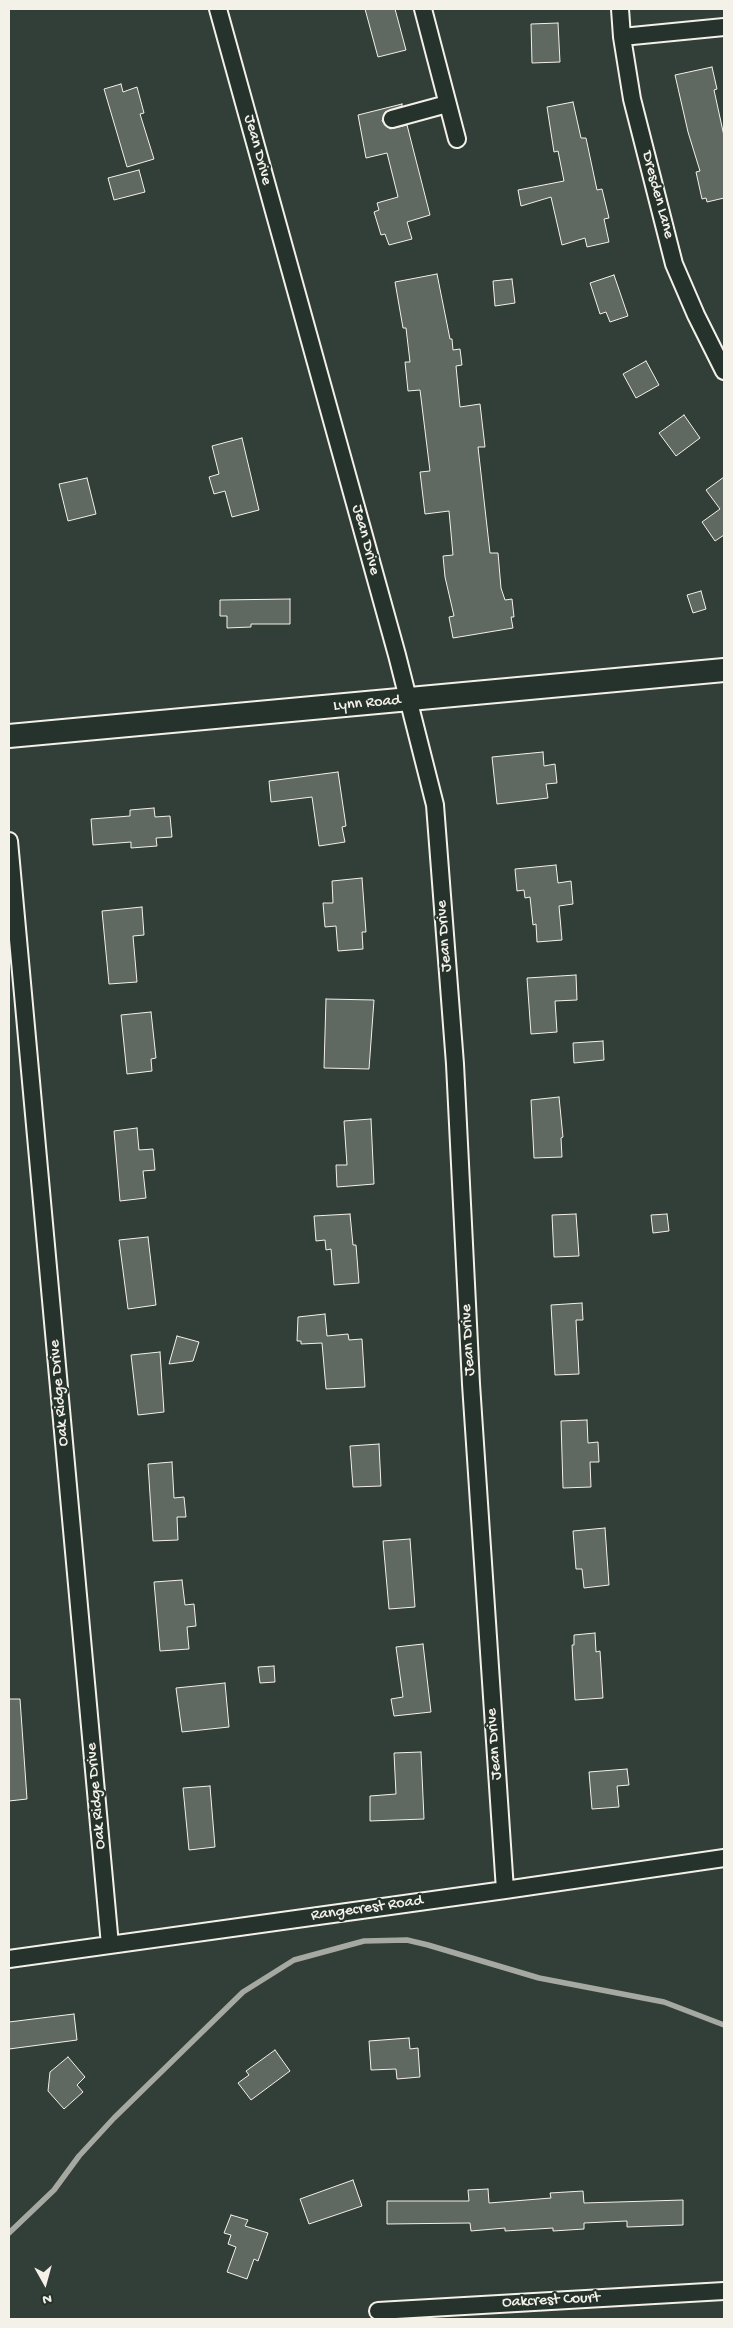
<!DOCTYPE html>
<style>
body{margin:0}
#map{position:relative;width:733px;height:2328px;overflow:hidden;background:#323e38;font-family:"Gochi Hand",sans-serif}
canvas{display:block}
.frame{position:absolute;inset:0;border:10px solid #f4f1e8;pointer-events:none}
.north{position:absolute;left:20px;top:2258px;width:50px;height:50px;-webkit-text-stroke:4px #26332d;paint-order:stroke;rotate:173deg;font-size:14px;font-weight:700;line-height:20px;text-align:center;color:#f4f1e8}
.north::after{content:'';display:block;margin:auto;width:18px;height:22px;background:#f4f1e8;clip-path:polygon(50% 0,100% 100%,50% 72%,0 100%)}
</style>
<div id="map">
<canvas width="733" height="2328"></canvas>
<div class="frame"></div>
<div class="north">N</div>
</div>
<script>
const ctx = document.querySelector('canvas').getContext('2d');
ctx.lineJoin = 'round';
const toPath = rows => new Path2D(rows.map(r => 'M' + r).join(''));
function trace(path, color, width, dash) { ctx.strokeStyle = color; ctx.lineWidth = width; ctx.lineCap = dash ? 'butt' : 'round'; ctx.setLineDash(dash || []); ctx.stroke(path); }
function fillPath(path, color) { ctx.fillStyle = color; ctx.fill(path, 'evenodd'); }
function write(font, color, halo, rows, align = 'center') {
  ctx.font = font + ' "Gochi Hand",sans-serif'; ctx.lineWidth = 4.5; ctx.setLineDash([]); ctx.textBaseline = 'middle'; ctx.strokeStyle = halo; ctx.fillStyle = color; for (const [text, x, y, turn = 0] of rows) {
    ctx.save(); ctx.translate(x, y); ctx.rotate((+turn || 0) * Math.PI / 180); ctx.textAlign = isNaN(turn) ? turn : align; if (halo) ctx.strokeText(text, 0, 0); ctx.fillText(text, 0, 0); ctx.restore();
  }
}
const stream = toPath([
 [9,2233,54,2190,79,2156,114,2118,243,1992,294,1960,364,1941,407,1940,428,1945,539,1978,664,2002,724,2025]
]);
const building = toPath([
 [365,9,395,9,406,50,378,57,365,9],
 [558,23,560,62,532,63,531,24,558,23],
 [712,67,717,89,714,90,724,136,724,198,707,202,706,198,702,199,696,172,700,171,688,132,675,75,712,67],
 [121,84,123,92,137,87,144,113,140,114,154,159,127,167,104,89,121,84],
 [573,102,581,138,586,138,597,190,602,189,609,218,604,219,609,242,587,247,585,238,562,245,551,197,521,206,518,190,564,181,558,151,554,152,547,107,573,102],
 [402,104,402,106,385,112,382,121,390,129,407,125,430,215,407,222,412,239,389,245,385,234,381,235,374,212,379,210,377,203,398,197,387,153,366,158,358,115,402,104],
 [139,170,145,192,114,200,108,178,139,170],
 [437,274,450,339,452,339,453,350,460,349,462,365,456,366,460,407,480,404,485,447,478,447,490,553,498,553,501,588,505,600,512,599,514,617,511,617,513,628,453,638,449,617,454,616,445,577,443,556,453,555,449,511,425,514,420,472,430,471,420,390,408,391,405,362,410,362,406,328,403,328,395,282,437,274],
 [614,275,628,316,610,322,606,312,600,314,590,283,614,275],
 [512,279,515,303,495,306,493,281,512,279],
 [646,361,659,385,636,398,623,374,646,361],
 [684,415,700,438,676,456,659,433,684,415],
 [242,438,259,510,232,517,225,491,214,494,209,477,219,474,212,446,242,438],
 [724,477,724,535,715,541,702,522,720,509,706,490,724,477],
 [87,478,96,514,68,521,59,484,87,478],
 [701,591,706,609,693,613,687,595,701,591],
 [290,599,290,624,251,624,251,627,227,628,227,616,220,616,220,600,290,599],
 [543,752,544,766,555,764,557,783,546,784,548,798,497,804,492,757,543,752],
 [338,772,346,826,342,827,345,842,319,846,312,797,271,802,269,781,338,772],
 [154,808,155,817,170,816,172,837,156,838,157,846,131,848,131,842,93,845,91,819,130,816,130,810,154,808],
 [556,865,558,883,571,881,573,904,559,906,562,940,537,942,536,924,533,925,530,897,525,898,524,890,517,891,515,869,556,865],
 [362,878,366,932,362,932,363,949,338,951,336,926,325,927,323,903,333,903,332,881,362,878],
 [142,907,144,935,133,936,137,982,109,984,102,911,142,907],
 [576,975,577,1000,555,1001,557,1032,531,1034,527,978,576,975],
 [326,999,374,1000,369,1069,324,1068,326,999],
 [151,1012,156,1058,151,1059,152,1071,127,1074,121,1015,151,1012],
 [603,1041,604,1060,574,1063,573,1043,603,1041],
 [559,1097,563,1137,561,1138,562,1157,534,1158,531,1100,559,1097],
 [371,1119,374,1184,337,1187,336,1165,347,1165,344,1121,371,1119],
 [137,1128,139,1150,153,1149,155,1170,143,1171,146,1198,120,1201,114,1131,137,1128],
 [350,1214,353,1245,356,1245,359,1283,334,1285,331,1249,326,1250,325,1240,316,1241,314,1216,350,1214],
 [576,1214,579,1256,554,1257,552,1215,576,1214],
 [667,1214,669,1231,653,1233,651,1215,667,1214],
 [148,1237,156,1305,128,1309,119,1240,148,1237],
 [582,1303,583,1320,576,1320,579,1374,555,1375,551,1305,582,1303],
 [325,1314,327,1336,348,1334,349,1340,362,1339,365,1387,326,1389,322,1343,301,1344,301,1341,297,1341,298,1317,325,1314],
 [177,1336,199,1342,193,1361,169,1364,177,1336],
 [160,1352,164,1412,138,1415,131,1355,160,1352],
 [587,1420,588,1443,598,1442,599,1462,590,1462,591,1487,563,1488,561,1421,587,1420],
 [379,1444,381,1486,353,1487,350,1446,379,1444],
 [172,1462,174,1498,184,1497,186,1517,177,1517,178,1540,153,1541,148,1464,172,1462],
 [605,1528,609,1585,584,1588,582,1569,576,1569,573,1531,605,1528],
 [410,1539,415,1607,389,1609,383,1541,410,1539],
 [182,1580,185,1605,194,1604,196,1626,187,1627,189,1649,160,1651,154,1582,182,1580],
 [595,1633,596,1652,600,1651,603,1698,575,1700,572,1645,574,1645,574,1635,595,1633],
 [423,1644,431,1712,394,1716,391,1699,403,1697,396,1647,423,1644],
 [274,1666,275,1682,260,1683,258,1667,274,1666],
 [225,1683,229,1727,182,1732,176,1688,225,1683],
 [9,1699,20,1699,27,1799,9,1801,9,1699],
 [421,1752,424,1819,370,1821,370,1796,396,1794,394,1753,421,1752],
 [627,1769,629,1785,617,1786,619,1807,592,1809,589,1772,627,1769],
 [210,1786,215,1847,189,1850,183,1788,210,1786],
 [74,2014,77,2040,9,2049,9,2022,74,2014],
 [409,2038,410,2049,418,2048,420,2077,397,2079,396,2069,371,2070,369,2041,409,2038],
 [275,2050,290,2071,251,2100,238,2083,249,2075,246,2071,275,2050],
 [68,2057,85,2077,77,2085,83,2092,64,2109,48,2091,50,2072,68,2057],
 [353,2180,362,2206,309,2224,300,2199,353,2180],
 [488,2189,489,2203,551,2198,550,2193,583,2191,584,2203,683,2200,683,2225,627,2227,627,2221,584,2223,584,2229,553,2231,553,2228,505,2231,505,2228,471,2231,470,2223,387,2224,387,2201,469,2201,468,2190,488,2189],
 [231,2215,248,2220,245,2226,268,2233,258,2261,254,2259,247,2279,227,2272,236,2247,228,2244,231,2235,224,2233,231,2215]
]);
const minor = toPath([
 [218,9,397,655,435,805,455,1064,471,1384,505,1890],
 [423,9,457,139],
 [620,9,622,37,632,99,674,264,696,315,724,371],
 [622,37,724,27],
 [392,119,447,104],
 [9,841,110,1945],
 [9,1959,505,1890,724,1858],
 [378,2311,724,2291]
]);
const secondary = toPath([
 [9,736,724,670]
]);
const streetNames = [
 ["Jean Drive",257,150,75],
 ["Dresden Lane",657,195,75],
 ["Jean Drive",365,540,75],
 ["Lynn Road",367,704,-5],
 ["Jean Drive",445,936,-94],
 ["Jean Drive",469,1340,-93],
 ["Oak Ridge Drive",60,1393,-95],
 ["Jean Drive",495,1744,-94],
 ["Oak Ridge Drive",97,1796,-95],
 ["Rangecrest Road",367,1909,-8],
 ["Oakcrest Court",551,2301,-3]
];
trace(stream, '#a6a9a1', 5.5);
fillPath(building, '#5f6861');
trace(building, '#f4f1e8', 1);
trace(minor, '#f4f1e8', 20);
trace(secondary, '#f4f1e8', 26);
trace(minor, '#26332d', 16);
trace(secondary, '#26332d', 22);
write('16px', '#f4f1e8', '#26332d', streetNames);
</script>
